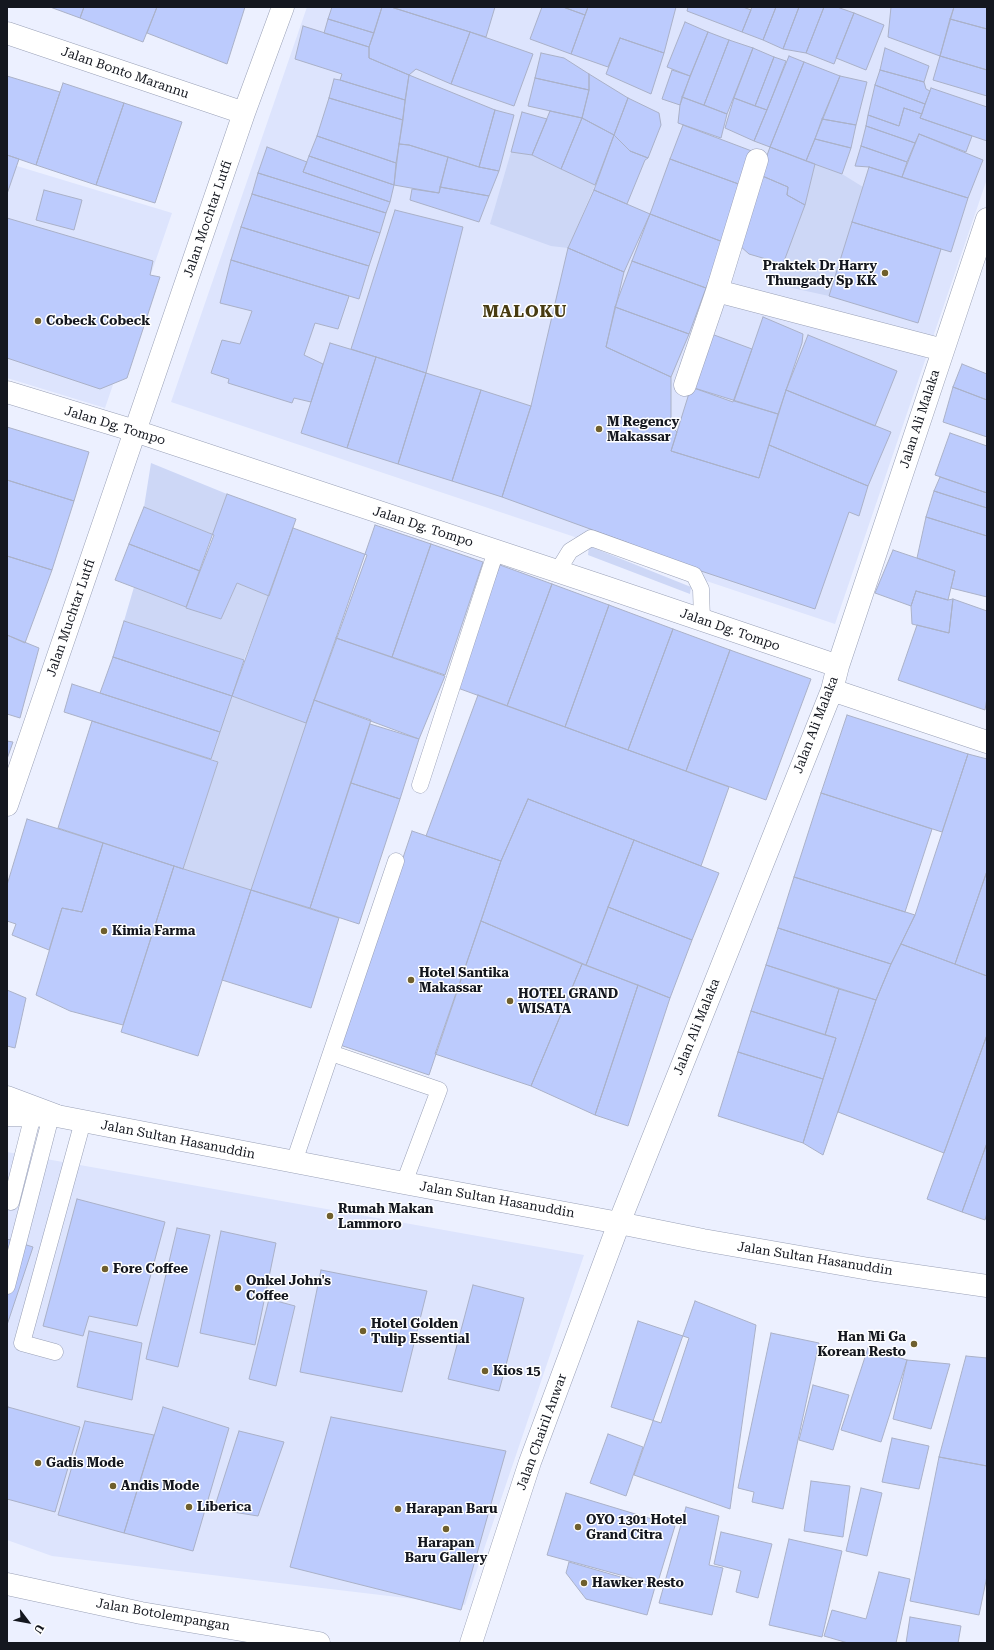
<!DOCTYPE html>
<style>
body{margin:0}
#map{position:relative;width:994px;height:1650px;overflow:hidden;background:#ecf0ff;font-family:"Roboto Serif",serif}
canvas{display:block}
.frame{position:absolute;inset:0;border:8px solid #14171f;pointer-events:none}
.north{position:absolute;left:8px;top:1602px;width:40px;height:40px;-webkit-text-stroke:3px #fff;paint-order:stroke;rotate:122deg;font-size:11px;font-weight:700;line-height:16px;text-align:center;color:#14171f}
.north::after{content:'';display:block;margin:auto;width:14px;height:18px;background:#14171f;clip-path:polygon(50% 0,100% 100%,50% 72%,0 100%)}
</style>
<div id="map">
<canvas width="994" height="1650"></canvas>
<div class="frame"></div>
<div class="north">U</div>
</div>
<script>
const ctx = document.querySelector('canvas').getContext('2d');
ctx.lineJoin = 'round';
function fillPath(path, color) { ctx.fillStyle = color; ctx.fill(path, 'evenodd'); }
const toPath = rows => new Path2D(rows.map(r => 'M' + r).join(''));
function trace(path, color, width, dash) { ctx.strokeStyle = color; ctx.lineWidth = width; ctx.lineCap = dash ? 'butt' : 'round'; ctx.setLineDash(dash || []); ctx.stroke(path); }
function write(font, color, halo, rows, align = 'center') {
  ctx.font = font + ' "Roboto Serif",serif'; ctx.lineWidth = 3; ctx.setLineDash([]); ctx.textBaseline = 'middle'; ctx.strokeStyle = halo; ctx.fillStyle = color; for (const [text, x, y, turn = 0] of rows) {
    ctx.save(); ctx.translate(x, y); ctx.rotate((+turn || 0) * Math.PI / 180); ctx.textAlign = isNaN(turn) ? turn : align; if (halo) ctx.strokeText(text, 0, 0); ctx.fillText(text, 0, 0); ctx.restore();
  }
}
const built = toPath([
 [307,7,987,7,987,179,835,624,171,402],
 [7,163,172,213,105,408,7,378],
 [7,1152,584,1255,465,1605,52,1556,7,1540]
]);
const green = toPath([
 [511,152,532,155,595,185,568,248,551,246,490,224],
 [815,164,842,174,863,187,829,296,774,284,783,264,805,205],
 [151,463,227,494,214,535,144,507],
 [589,546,691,587,690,594,588,555],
 [237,583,269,596,244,660,124,621,134,587,186,607,221,619],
 [232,696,307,723,251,890,183,869,218,762,211,759]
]);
const building = toPath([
 [50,7,84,7,80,18,50,7],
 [84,7,157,7,143,42,80,18,84,7],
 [157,7,245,7,227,64,147,33,157,7],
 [332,7,382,7,374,33,328,19,332,7],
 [382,7,391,7,470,32,451,84,416,69,409,75,369,58,369,47,382,7],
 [391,7,495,7,486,37,391,7],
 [542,7,563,7,585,15,571,54,530,39,542,7],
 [563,7,588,7,585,15,563,7],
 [588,7,676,7,664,53,620,38,608,67,571,54,588,7],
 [688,7,743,7,751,10,742,32,687,11,688,7],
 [752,7,776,7,763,40,742,32,752,7],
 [776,7,799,7,783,49,763,40,776,7],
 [799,7,824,7,806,53,783,49,799,7],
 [824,7,837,7,854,13,834,64,806,53,824,7],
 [891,7,954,7,940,56,888,37,891,7],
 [954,7,987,7,987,29,950,19,954,7],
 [854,13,884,25,866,70,836,58,854,13],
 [328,19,374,33,369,47,324,33,328,19],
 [950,19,987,29,987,70,940,56,950,19],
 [685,22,708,32,690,76,667,67,685,22],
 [303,26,369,47,369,58,409,75,405,100,340,80,342,74,295,59,303,26],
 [470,32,533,54,514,106,451,84,470,32],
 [708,32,729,40,704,105,682,97,708,32],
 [620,38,664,53,651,94,606,74,620,38],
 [729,40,753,48,727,114,704,105,729,40],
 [753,48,774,57,755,106,734,98,753,48],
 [885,48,929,66,924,82,880,70,885,48],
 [541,53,564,58,589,74,589,90,535,78,541,53],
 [789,56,804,62,770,147,754,141,789,56],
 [940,56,987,70,987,96,933,80,940,56],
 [774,57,786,61,767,110,755,106,774,57],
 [804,62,840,76,806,161,770,147,804,62],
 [672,70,690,76,680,105,662,99,672,70],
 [880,70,924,82,926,89,930,91,925,104,875,85,880,70],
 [589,74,628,98,614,135,582,118,589,90,589,74],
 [409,75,495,110,479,167,409,145,399,144,409,75],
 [7,76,60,92,36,165,7,155,7,76],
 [840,76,867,82,856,125,822,119,840,76],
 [535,78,589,90,582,118,528,106,535,78],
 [334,79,340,80,405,100,403,120,329,98,334,79],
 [63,83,124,103,96,185,36,165,63,83],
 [875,85,925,104,922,114,904,108,899,126,868,115,875,85],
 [931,88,987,107,987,141,920,118,931,88],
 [682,97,727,114,721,138,678,123,680,105,682,97],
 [329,98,403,120,396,163,317,136,329,98],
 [628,98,659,113,661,125,648,158,630,151,614,135,628,98],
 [734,98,767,110,754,141,725,128,734,98],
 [124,103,182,122,155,203,96,185,124,103],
 [904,108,922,114,920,118,972,136,966,152,919,134,915,143,866,126,868,115,899,126,904,108],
 [495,110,514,115,499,171,479,167,495,110],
 [550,111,582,118,561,169,532,155,550,111],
 [522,112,547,119,532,155,511,152,522,112],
 [582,118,614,135,595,185,561,169,582,118],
 [822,119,856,125,851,148,815,139,822,119],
 [683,125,757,153,744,186,670,159,683,125],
 [866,126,915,143,907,162,861,146,866,126],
 [919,134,983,160,968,198,902,177,919,134],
 [614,135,630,151,648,158,645,160,627,204,594,190,614,135],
 [317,136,396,163,394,185,309,156,317,136],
 [815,139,851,148,842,174,806,161,815,139],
 [399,144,409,145,448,157,439,193,394,185,399,144],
 [861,146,907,162,902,177,869,167,855,166,861,146],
 [267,147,307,162,303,172,390,202,386,213,258,173,267,147],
 [770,147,815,164,805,205,787,195,788,187,760,175,770,147],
 [7,155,19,159,7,194,7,155],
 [309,156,394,185,390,202,303,172,309,156],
 [448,157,479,167,499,171,489,196,440,187,448,157],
 [670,159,744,186,723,242,650,214,670,159],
 [869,167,968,198,951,252,852,222,869,167],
 [258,173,386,213,380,233,252,194,258,173],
 [760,175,788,187,787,195,805,205,783,264,749,254,739,245,760,175],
 [440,187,489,196,479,222,410,200,412,189,439,193,440,187],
 [44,190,82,200,74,230,36,220,44,190],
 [594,190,650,214,624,272,568,248,594,190],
 [252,194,380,233,369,266,241,227,252,194],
 [395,210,463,227,426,373,351,349,395,210],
 [650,214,723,242,706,288,632,261,650,214],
 [7,218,153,261,150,275,160,277,127,378,100,389,7,358,7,218],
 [852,222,941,249,918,323,829,296,852,222],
 [241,227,369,266,359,299,231,260,241,227],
 [568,248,624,272,606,347,671,377,671,426,677,432,671,451,759,478,769,445,868,486,859,516,849,512,815,609,665,559,626,542,502,497,531,406,568,248],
 [231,260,349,296,338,329,315,323,304,355,323,364,311,402,294,398,292,403,228,383,229,379,211,373,222,340,240,344,252,311,220,303,231,260],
 [632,261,706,288,689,334,615,307,632,261],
 [615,307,689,334,671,377,606,347,615,307],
 [763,317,803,334,802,343,778,414,734,401,763,317],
 [706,332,752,349,733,402,691,387,706,332],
 [808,335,897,371,875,426,786,390,808,335],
 [330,343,376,357,347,448,301,433,330,343],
 [376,357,426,373,398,464,347,448,376,357],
 [962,364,987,374,987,400,953,387,962,364],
 [426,373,481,390,452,481,398,464,426,373],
 [691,387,778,414,759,478,671,451,691,387],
 [953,387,987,400,987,437,943,422,953,387],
 [481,390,531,406,502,497,452,481,481,390],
 [786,390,891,432,868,486,769,445,786,390],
 [7,427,89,452,74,501,7,480,7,427],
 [950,433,987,446,987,493,935,475,950,433],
 [940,477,987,493,987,508,934,491,940,477],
 [7,480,74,501,52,570,7,556,7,480],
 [934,491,987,508,987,536,926,517,934,491],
 [227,494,296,519,269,596,237,583,221,619,186,608,227,494],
 [144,507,214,535,200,571,129,544,144,507],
 [926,517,987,536,987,597,951,588,955,571,917,558,926,517],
 [375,525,431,544,392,657,336,638,375,525],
 [293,528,367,555,306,723,232,696,293,528],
 [129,544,200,571,186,607,115,580,129,544],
 [431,544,483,562,445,675,392,657,431,544],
 [893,550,955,571,948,600,916,591,911,606,875,593,893,550],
 [7,556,52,570,25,643,7,635,7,556],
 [500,565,552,584,507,706,455,687,500,565],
 [552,584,609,605,565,727,507,706,552,584],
 [916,591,948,600,953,599,949,633,912,624,911,606,916,591],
 [953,599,987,611,987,698,985,710,898,680,917,625,949,633,953,599],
 [609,605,673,629,628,750,565,727,609,605],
 [124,621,244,660,232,696,113,657,124,621],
 [673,629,730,650,686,771,628,750,673,629],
 [7,635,39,648,20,718,7,714,7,635],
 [336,638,445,676,419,739,314,700,336,638],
 [730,650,811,679,766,800,686,771,730,650],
 [113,657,232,696,220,732,100,693,113,657],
 [72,684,220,732,211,759,64,712,72,684],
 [478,695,729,787,701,866,528,799,501,861,426,836,478,695],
 [314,700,371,720,310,908,251,890,314,700],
 [847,715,968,754,942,832,821,793,847,715],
 [92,721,218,762,183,869,58,828,92,721],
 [370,724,419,739,400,799,351,783,370,724],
 [7,741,13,742,7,759,7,741],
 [968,754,987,759,987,871,955,964,901,944,915,915,968,754],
 [351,783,400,799,359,924,310,908,351,783],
 [821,793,932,829,905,912,794,877,821,793],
 [528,799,634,840,586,965,481,921,501,861,528,799],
 [27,819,103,843,82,912,62,908,49,950,12,935,16,924,7,921,7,885,27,819],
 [412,831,501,861,429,1075,340,1045,412,831],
 [634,840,719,873,692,940,608,907,634,840],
 [103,843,174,866,123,1025,70,1011,36,995,62,908,82,912,103,843],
 [174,866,251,890,198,1056,121,1032,174,866],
 [987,871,987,976,955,964,987,871],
 [794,877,915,915,891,964,778,928,794,877],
 [251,890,339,918,311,1008,222,980,251,890],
 [608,907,692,940,670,998,586,965,608,907],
 [481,921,582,964,531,1086,435,1054,481,921],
 [778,928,891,964,876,1000,766,965,778,928],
 [901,944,987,976,987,1035,944,1153,838,1112,876,1000,891,964,901,944],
 [582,964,638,985,595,1115,531,1086,582,964],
 [766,965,839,989,825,1035,751,1011,766,965],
 [638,985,670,998,628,1126,595,1115,638,985],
 [839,989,876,1000,823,1155,803,1143,836,1038,825,1035,839,989],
 [7,990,26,998,15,1048,7,1046,7,990],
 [751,1011,836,1038,823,1079,738,1052,751,1011],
 [987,1035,987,1143,962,1212,927,1199,987,1035],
 [738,1052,823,1079,803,1143,718,1116,738,1052],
 [987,1143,987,1213,985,1220,962,1212,987,1143],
 [77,1199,165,1222,137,1326,89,1316,83,1336,43,1326,77,1199],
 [177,1228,210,1235,178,1367,146,1359,177,1228],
 [221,1231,276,1243,255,1345,200,1333,221,1231],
 [7,1239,33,1247,7,1325,7,1239],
 [321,1270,427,1291,402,1392,300,1372,321,1270],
 [473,1285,524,1298,499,1391,448,1379,473,1285],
 [269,1299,295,1306,276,1386,249,1379,269,1299],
 [695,1301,756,1325,730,1509,634,1475,695,1301],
 [638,1321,689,1338,661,1423,611,1407,638,1321],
 [89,1331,142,1343,132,1400,77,1387,89,1331],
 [771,1333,819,1343,783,1509,752,1502,754,1492,738,1488,771,1333],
 [868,1348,907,1360,881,1442,841,1430,868,1348],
 [966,1356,987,1358,987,1466,939,1457,966,1356],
 [907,1360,950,1364,931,1429,893,1419,907,1360],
 [813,1385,849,1395,833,1450,799,1440,813,1385],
 [8,1407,80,1427,55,1512,7,1499,7,1411,8,1407],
 [163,1407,229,1428,193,1551,124,1533,163,1407],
 [331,1417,506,1451,461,1610,290,1567,331,1417],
 [85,1421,154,1435,124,1533,58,1515,85,1421],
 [239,1431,284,1442,258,1516,214,1509,239,1431],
 [608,1434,643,1447,626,1496,590,1483,608,1434],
 [892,1438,929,1446,919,1489,882,1482,892,1438],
 [939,1457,987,1466,987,1576,979,1615,910,1601,939,1457],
 [811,1481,850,1486,843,1537,804,1531,811,1481],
 [861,1488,882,1493,867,1556,846,1551,861,1488],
 [566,1493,675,1526,657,1585,547,1555,566,1493],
 [686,1507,719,1516,709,1565,723,1568,712,1615,659,1603,686,1507],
 [721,1532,772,1544,758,1598,736,1592,741,1571,714,1564,721,1532],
 [789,1539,842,1551,822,1637,769,1625,789,1539],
 [569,1562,655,1587,647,1615,586,1599,566,1573,569,1562],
 [879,1572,910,1579,896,1643,848,1643,824,1636,832,1610,866,1619,879,1572],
 [910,1617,961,1626,958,1643,906,1643,910,1617]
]);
const service = toPath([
 [557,572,570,551,591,538,694,575,701,589,702,620],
 [420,785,492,563,496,552],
 [331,1053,439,1090,404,1183],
 [294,1162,396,861],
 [7,1201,11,1202,33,1115],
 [7,1286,51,1116],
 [55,1352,22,1343,83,1121]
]);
const minor = toPath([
 [7,33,244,113],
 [757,160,717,291,943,350],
 [685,385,717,291],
 [7,392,135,431,605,587,838,666],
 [832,690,987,742],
 [7,805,244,113,283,7],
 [471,1643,530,1462,619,1223,832,690,838,666,987,219]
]);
const tertiary = toPath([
 [7,1097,55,1115],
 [7,1584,141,1613,319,1643]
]);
const secondary = toPath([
 [7,1115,57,1116,404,1183,619,1223,703,1240,869,1269,987,1286]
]);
const markers = [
 [885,273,4,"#6f5f2d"],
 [38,321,4,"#6f5f2d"],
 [599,429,4,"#6f5f2d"],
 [104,931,4,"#6f5f2d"],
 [411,980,4,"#6f5f2d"],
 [510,1001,4,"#6f5f2d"],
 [330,1216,4,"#6f5f2d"],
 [105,1269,4,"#6f5f2d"],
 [238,1288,4,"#6f5f2d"],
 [363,1331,4,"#6f5f2d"],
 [914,1344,4,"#6f5f2d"],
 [485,1371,4,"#6f5f2d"],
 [38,1463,4,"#6f5f2d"],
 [113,1486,4,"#6f5f2d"],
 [189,1507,4,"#6f5f2d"],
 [398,1509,4,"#6f5f2d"],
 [578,1527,4,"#6f5f2d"],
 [446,1529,4,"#6f5f2d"],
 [584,1583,4,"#6f5f2d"]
];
const streetNames = [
 ["Jalan Bonto Marannu",125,73,19],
 ["Jalan Mochtar Lutfi",208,219,-71],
 ["Jalan Ali Malaka",920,419,-72],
 ["Jalan Dg. Tompo",115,426,17],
 ["Jalan Dg. Tompo",423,527,18],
 ["Jalan Muchtar Lutfi",71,618,-71],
 ["Jalan Dg. Tompo",730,630,19],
 ["Jalan Ali Malaka",816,725,-69],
 ["Jalan Ali Malaka",697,1027,-68],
 ["Jalan Sultan Hasanuddin",178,1140,11],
 ["Jalan Sultan Hasanuddin",497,1200,10],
 ["Jalan Sultan Hasanuddin",815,1259,9],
 ["Jalan Chairil Anwar",542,1432,-70],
 ["Jalan Botolempangan",163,1615,10]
];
const poiNames = [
 ["Praktek Dr Harry",877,266,"right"],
 ["Thungady Sp KK",877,281,"right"],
 ["Cobeck Cobeck",46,321],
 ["M Regency",607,422],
 ["Makassar",607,437],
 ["Kimia Farma",112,931],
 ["Hotel Santika",419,973],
 ["Makassar",419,988],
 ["HOTEL GRAND",518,994],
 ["WISATA",518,1009],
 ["Rumah Makan",338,1209],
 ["Lammoro",338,1224],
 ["Fore Coffee",113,1269],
 ["Onkel John's",246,1281],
 ["Coffee",246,1296],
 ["Hotel Golden",371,1324],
 ["Tulip Essential",371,1339],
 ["Han Mi Ga",906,1337,"right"],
 ["Korean Resto",906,1352,"right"],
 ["Kios 15",493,1371],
 ["Gadis Mode",46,1463],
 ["Andis Mode",121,1486],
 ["Liberica",197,1507],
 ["Harapan Baru",406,1509],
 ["OYO 1301 Hotel",586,1520],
 ["Grand Citra",586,1535],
 ["Harapan",446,1543,"center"],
 ["Baru Gallery",446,1558,"center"],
 ["Hawker Resto",592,1583]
];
const districtNames = [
 ["MALOKU",525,312]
];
fillPath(built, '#dde4fd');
fillPath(green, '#cdd7f6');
fillPath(building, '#bccbfd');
trace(building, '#aab1c8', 1);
trace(service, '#9aa1b7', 17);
trace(minor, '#9aa1b7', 23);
trace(tertiary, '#9aa1b7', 23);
trace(secondary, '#9aa1b7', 23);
trace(service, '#fff', 16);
trace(minor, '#fff', 22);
trace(tertiary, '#fff', 22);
trace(secondary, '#fff', 22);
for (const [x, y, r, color] of markers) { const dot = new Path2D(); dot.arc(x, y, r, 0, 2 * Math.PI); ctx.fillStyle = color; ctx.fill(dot); trace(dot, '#fff', 1.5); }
write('13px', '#14171f', '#fff', streetNames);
write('bold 13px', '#14171f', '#fff', poiNames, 'left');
ctx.letterSpacing = '1px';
write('bold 17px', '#473b12', '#fff', districtNames);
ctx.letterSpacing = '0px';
</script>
